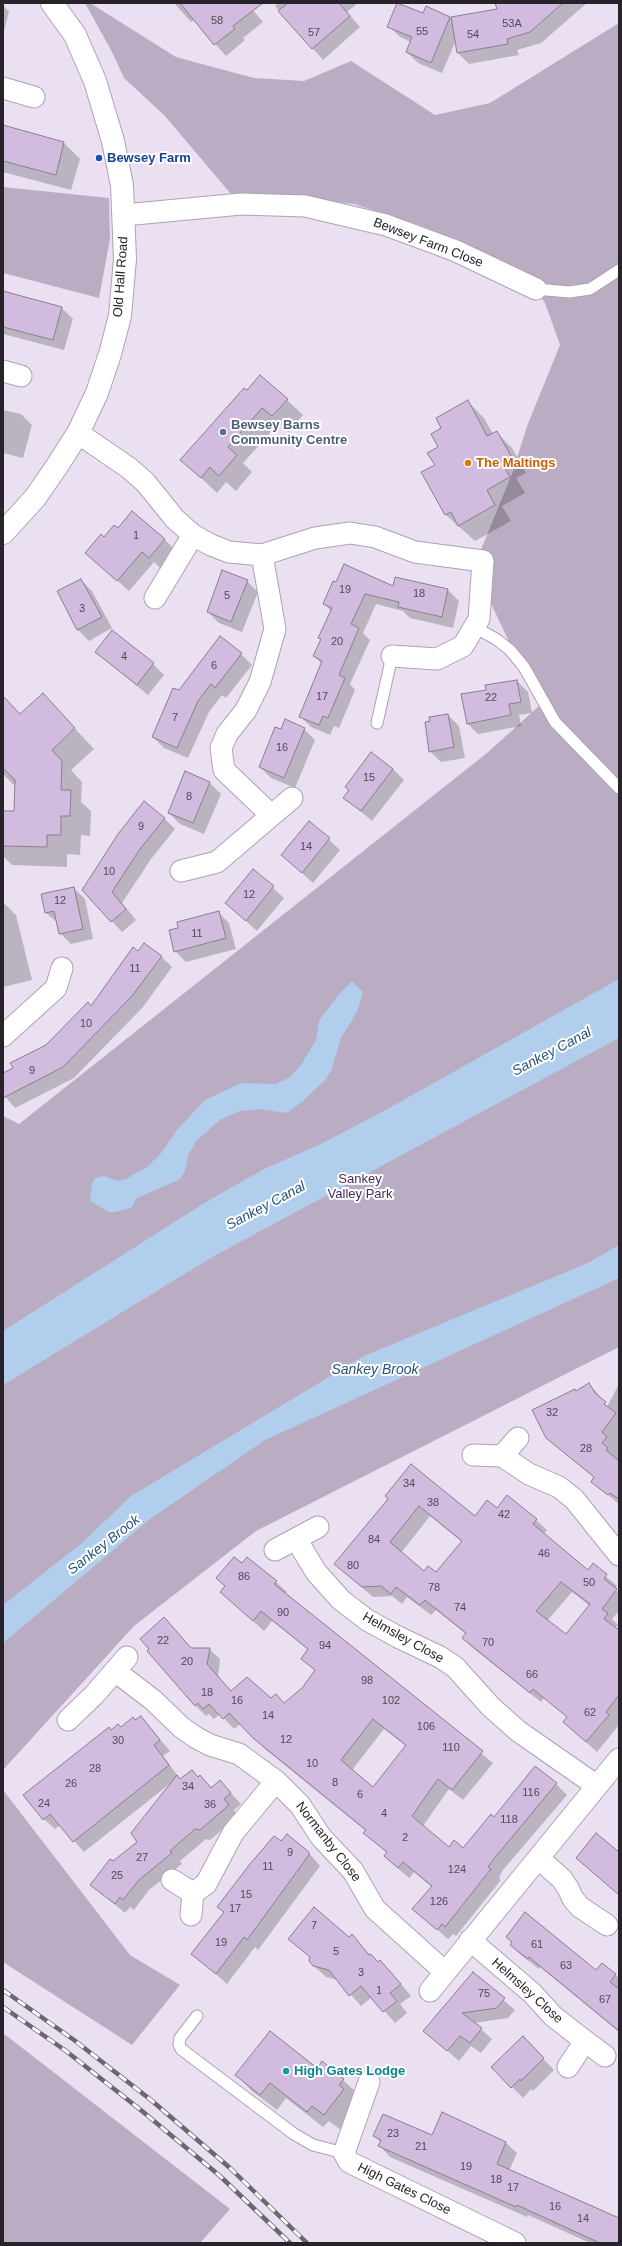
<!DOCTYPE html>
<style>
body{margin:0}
#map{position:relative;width:622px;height:2246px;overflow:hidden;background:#ebe0f2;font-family:Arial,sans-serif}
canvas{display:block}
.frame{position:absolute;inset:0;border:4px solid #28232a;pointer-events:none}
</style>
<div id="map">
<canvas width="622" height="2246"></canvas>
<div class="frame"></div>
</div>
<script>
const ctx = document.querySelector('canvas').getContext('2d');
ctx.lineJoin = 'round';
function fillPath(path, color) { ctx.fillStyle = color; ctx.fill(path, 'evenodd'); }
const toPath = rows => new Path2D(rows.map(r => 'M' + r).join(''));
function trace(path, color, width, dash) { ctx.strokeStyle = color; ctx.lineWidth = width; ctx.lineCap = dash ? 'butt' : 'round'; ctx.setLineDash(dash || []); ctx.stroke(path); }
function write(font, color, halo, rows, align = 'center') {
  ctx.font = font + ' Arial,sans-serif'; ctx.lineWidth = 4; ctx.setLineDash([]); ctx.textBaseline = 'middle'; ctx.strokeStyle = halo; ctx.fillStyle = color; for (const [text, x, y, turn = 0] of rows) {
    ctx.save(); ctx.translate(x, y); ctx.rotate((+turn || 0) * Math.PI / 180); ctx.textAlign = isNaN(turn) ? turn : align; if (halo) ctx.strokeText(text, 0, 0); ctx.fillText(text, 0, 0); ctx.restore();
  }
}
const green = toPath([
 [85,3,90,3,176,57,254,78,304,81,351,61,435,115,490,103,619,23,619,1347,256,1531,134,1626,3,1770,3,1116,19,1124,487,753,539,706,474,567,513,471,527,426,560,345,545,303,536,289,463,244,422,226,354,204,254,193,231,194,164,115,124,78,112,52],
 [3,187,109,198,110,239,99,298,3,273],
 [3,1790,130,1955,180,1985,132,2045,3,1962],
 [3,2033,230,2209,200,2243,3,2243]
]);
const water = toPath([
 [619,979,619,1038,214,1256,3,1385,3,1331,206,1202,264,1169,321,1144,382,1112],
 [352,981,363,992,357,1012,341,1038,331,1071,325,1080,304,1100,287,1113,258,1109,240,1111,221,1119,197,1140,188,1155,185,1171,180,1179,137,1198,131,1208,115,1212,109,1212,90,1201,92,1184,95,1178,104,1176,117,1181,126,1179,147,1167,162,1152,177,1130,205,1100,241,1083,275,1084,289,1078,301,1065,316,1040,319,1021,339,994],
 [619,1245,619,1278,265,1440,150,1519,3,1643,3,1605,82,1543,131,1496,364,1356,588,1263]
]);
const shadow = toPath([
 [174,3,247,3,263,22,243,38,245,40,226,56,194,20,191,22],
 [279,3,358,3,347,12,360,27,323,60,275,6],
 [505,3,587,3,541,43,517,50,519,55,469,64,458,53,456,40,442,73,418,63,407,52,411,42,400,37,389,26,423,14,426,7,450,18,499,10],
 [3,5,9,12,3,35],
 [3,126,64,143,80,159,71,190,3,172],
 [3,292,62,308,73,319,64,350,3,334],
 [244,389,287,400,303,415,289,432,279,423,243,463,252,472,236,491,226,482,217,493,182,460],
 [468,402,484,418,493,434,496,432,512,448,526,473,516,478,525,493,502,506,511,521,475,541,446,515,423,473,436,466,443,428],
 [3,410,21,414,32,425,23,458,3,453],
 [118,529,164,539,175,550,160,568,154,562,129,591,86,553],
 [81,580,92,591,112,628,89,641,78,630,58,592],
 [247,581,258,592,242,632,219,623,208,612],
 [334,582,448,590,459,601,453,628,410,618,403,611,376,604,363,633,370,640,350,684,355,690,339,728,334,726,330,735,311,727,300,716,322,664,314,656,321,640,319,637,331,611,324,604],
 [96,652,153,664,164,675,148,695],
 [241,654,252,665,226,698,222,695,209,712,188,758,164,748,153,737,179,691],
 [517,681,528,692,532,713,519,715,521,726,478,734,467,723,487,691],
 [43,694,94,749,71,770,82,782,81,802,91,811,90,836,81,835,80,855,67,854,67,867,12,865,3,856,3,812,41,813,3,774,3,697,21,715],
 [448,715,459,726,465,758,441,762,430,751],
 [304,729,315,740,295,788,271,778,260,767,281,730],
 [393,769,404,780,372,821,345,798,350,791],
 [210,783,221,794,204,834,180,824,169,813],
 [165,819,175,829,151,859,122,903,136,920,122,932,83,890],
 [310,822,340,850,313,883,282,855],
 [253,870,284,898,257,931,226,903],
 [74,888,85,899,93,939,71,944,60,933,58,923,45,912],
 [3,904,5,904,16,915,32,980,3,987],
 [218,912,229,923,236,949,186,962,175,951],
 [138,952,161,956,172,967,143,1007,74,1078,15,1108,3,1094,3,1074,46,1046,91,1007],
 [589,1384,599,1395,607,1407,619,1384,619,1504,592,1482,595,1478,545,1436,577,1392],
 [389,1499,475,1517,497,1510,536,1520,547,1530,544,1534,588,1571,593,1565,617,1586,615,1589,619,1593,619,1611,612,1619,618,1625,615,1628,619,1632,619,1725,597,1752,564,1722,568,1718,544,1698,541,1702,474,1649,463,1638,466,1634,436,1610,431,1615,407,1597,402,1604,392,1596,373,1597,335,1564],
 [430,1516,462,1542,436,1574,425,1572,401,1553],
 [572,1592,590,1606,566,1635,547,1621],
 [242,1565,276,1582,287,1592,285,1594,493,1763,463,1800,449,1789,423,1826,449,1848,464,1849,494,1818,556,1784,567,1795,503,1870,499,1878,501,1880,456,1936,453,1934,448,1939,414,1909,432,1887,414,1872,409,1878,395,1866,385,1856,387,1853,365,1833,366,1831,265,1749,240,1724,234,1729,220,1714,214,1719,209,1714,206,1716,195,1705,175,1629,192,1649,209,1649,220,1659,218,1676,231,1692,284,1704,302,1689,316,1671,303,1659,309,1650,272,1621,264,1631,232,1602,225,1586,217,1578],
 [384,1729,406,1746,374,1788,352,1770],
 [141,1717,170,1751,163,1756,181,1780,200,1776,212,1788,220,1781,241,1804,234,1810,238,1816,210,1840,206,1839,180,1861,182,1864,149,1890,134,1910,130,1907,125,1913,92,1885,113,1863,139,1842,172,1782,84,1852,60,1825,55,1829,44,1819,109,1728,112,1731,121,1728],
 [281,1843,309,1853,320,1866,258,1950,255,1947,227,1984,193,1954,224,1913,218,1907],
 [352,1936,370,1955,378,1963,380,1961,391,1972,411,1996,400,2004,407,2013,395,2023,372,1997,361,2006,338,1980,326,1977,314,1966,311,1958,289,1939,349,1939],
 [511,1945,597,1971,602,1964,619,1978,619,2032,540,1967,539,1969,521,1955],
 [473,1974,515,2010,508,2018,474,2023,492,2039,481,2053,471,2046,459,2061,425,2031],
 [523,2038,554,2070,533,2091,531,2089,523,2098,492,2067],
 [317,2069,343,2080,359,2095,360,2106,341,2130,329,2121,323,2127,286,2098,277,2110,252,2091,237,2075],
 [462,2122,506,2143,517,2153,509,2171,619,2219,619,2243,590,2243,528,2215,527,2217,390,2157,380,2146,381,2142,374,2136,432,2137]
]);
const building = toPath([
 [180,3,263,3,233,26,235,29,214,45,180,3],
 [288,3,339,3,350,16,312,49,278,11,288,3],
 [397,3,423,13,426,6,450,17,431,63,406,52,412,37,387,27,397,3],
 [495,3,563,3,530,32,507,39,508,44,457,53,451,17,497,9,495,3],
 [3,125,64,142,56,175,3,161,3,125],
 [3,291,62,307,53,340,3,327,3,291],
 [260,375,288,399,272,416,262,408,228,447,237,455,219,476,210,467,201,478,180,460,244,388,247,390,260,375],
 [468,400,487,436,497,431,511,456,501,461,510,477,487,490,495,505,458,526,451,512,445,515,421,472,435,465,427,453,438,447,431,434,441,428,436,418,468,400],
 [132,511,165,539,149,558,142,552,117,581,85,553,101,534,104,537,114,525,118,528,132,511],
 [344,564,393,586,395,577,448,589,442,617,398,607,399,602,365,594,351,624,359,628,339,675,345,678,328,718,323,716,319,725,299,717,322,661,313,656,321,639,318,638,332,608,323,604,333,581,336,582,344,564],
 [222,570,248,580,231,622,207,612,222,570],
 [81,579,102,617,77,630,57,591,81,579],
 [112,630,154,663,137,685,95,652,112,630],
 [220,636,242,653,215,688,211,684,198,701,177,748,152,737,173,688,179,690,220,636],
 [517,680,521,702,509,704,511,715,467,724,461,694,486,690,485,685,517,680],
 [43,693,75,728,52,750,62,761,61,790,71,790,70,816,61,816,61,835,47,835,47,847,3,846,3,811,14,811,15,780,3,768,3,696,20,714,43,693],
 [448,714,454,747,429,752,425,722,430,721,429,717,448,714],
 [285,719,305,728,284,778,259,767,275,727,281,729,285,719],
 [371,752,393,769,361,811,343,798,349,790,345,787,371,752],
 [185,771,210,782,193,823,168,813,185,771],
 [144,801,165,818,140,849,112,892,126,909,111,922,82,890,118,834,144,801],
 [309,821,330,838,302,873,281,855,309,821],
 [253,869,274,886,246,921,225,903,253,869],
 [74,887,83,929,59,934,54,911,45,913,41,894,74,887],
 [219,911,226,938,174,952,169,930,178,928,177,922,219,911],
 [144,943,162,956,132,996,63,1067,3,1098,3,1073,13,1068,10,1063,46,1045,88,1002,91,1006,133,947,138,951,144,943],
 [589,1383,595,1393,606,1402,604,1404,616,1413,602,1432,607,1437,602,1443,608,1448,606,1450,619,1461,619,1499,610,1493,608,1495,591,1482,594,1477,546,1438,532,1410,575,1389,576,1391,589,1383],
 [411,1464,475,1516,487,1500,497,1508,507,1495,537,1519,533,1524,588,1570,593,1563,607,1574,604,1579,617,1589,602,1609,608,1613,604,1619,619,1630,619,1695,606,1712,609,1715,586,1742,563,1722,567,1717,533,1689,530,1693,462,1638,466,1633,425,1600,420,1605,396,1587,391,1594,381,1586,362,1587,334,1564,388,1499,385,1496,411,1464],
 [419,1506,462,1541,436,1572,428,1566,424,1571,390,1542,419,1506],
 [561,1582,590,1604,566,1634,536,1611,561,1582],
 [234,1557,242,1563,247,1557,277,1581,274,1584,483,1751,452,1790,438,1779,412,1816,449,1847,454,1840,463,1848,491,1814,494,1817,535,1766,557,1783,493,1860,488,1867,491,1869,445,1927,442,1924,437,1930,412,1909,432,1886,403,1862,398,1868,384,1856,387,1852,363,1833,366,1830,253,1738,229,1713,223,1719,209,1704,203,1709,198,1703,195,1706,147,1651,149,1649,140,1639,164,1617,191,1648,210,1648,207,1664,231,1691,247,1677,271,1698,276,1694,284,1703,302,1688,315,1670,301,1659,308,1649,261,1611,253,1621,220,1592,225,1586,216,1578,234,1557],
 [373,1719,406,1745,373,1787,341,1760,373,1719],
 [141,1716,160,1740,154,1745,169,1765,73,1842,50,1814,43,1820,23,1795,109,1727,111,1730,118,1724,121,1727,133,1717,135,1720,141,1716],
 [192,1770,198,1777,200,1775,211,1788,220,1780,231,1793,224,1799,229,1805,200,1830,195,1829,170,1851,172,1853,139,1880,123,1900,120,1897,115,1904,90,1885,110,1859,113,1861,137,1842,131,1833,177,1775,180,1779,192,1770],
 [596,1833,619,1852,619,1895,576,1858,596,1833],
 [287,1834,309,1852,309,1855,247,1940,244,1937,216,1974,191,1954,224,1912,217,1907,250,1864,274,1836,281,1841,287,1834],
 [314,1907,349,1937,352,1934,369,1955,371,1954,378,1962,380,1960,401,1984,390,1993,397,2001,383,2012,361,1986,349,1996,329,1970,313,1966,309,1961,310,1957,288,1939,314,1907],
 [525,1912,596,1970,602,1963,616,1974,610,1982,619,1989,619,2031,529,1957,528,1959,510,1945,512,1942,506,1937,525,1912],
 [473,1972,505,1998,497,2008,462,2013,482,2028,470,2043,460,2036,447,2051,423,2031,473,1972],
 [270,2031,317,2068,322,2061,344,2079,339,2085,344,2089,324,2115,312,2106,307,2112,270,2083,260,2095,235,2075,270,2031],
 [523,2036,544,2058,521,2081,520,2079,511,2088,491,2067,523,2036],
 [442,2112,506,2142,497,2164,619,2218,619,2243,600,2243,517,2205,516,2207,378,2146,381,2140,373,2136,383,2114,432,2135,442,2112]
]);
const service = toPath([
 [536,289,569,292,590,289,619,270],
 [474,627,496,639,510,650,524,667,555,722,619,788],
 [377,723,392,656],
 [197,2016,180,2038,179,2044,181,2049,294,2134,313,2145,344,2153]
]);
const minor = toPath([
 [3,88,34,97],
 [124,215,241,204,305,206,386,225,456,251,536,289],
 [3,371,21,376],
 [78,433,129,468,145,482,175,519,193,535,211,545,229,552,262,555,315,538,350,533,375,537,415,552,483,561,479,619,463,646,437,659,392,656],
 [262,555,275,629,260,682,246,710,227,734,221,748,224,770,271,815],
 [155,598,193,535],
 [181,871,217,862,292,798],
 [3,1036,56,988,62,968],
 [473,1455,502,1456,518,1438],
 [502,1456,529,1474,559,1487,574,1499,619,1555],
 [296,1539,316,1572,341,1600,367,1620,398,1637,440,1657,455,1667,491,1707,518,1731,597,1786],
 [275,1550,318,1527],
 [115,1671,153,1700,181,1727,195,1737,210,1745,239,1754,276,1781,233,1833,206,1884,193,1893],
 [68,1720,94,1695,127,1657],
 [276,1781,300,1805,321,1837,353,1871,375,1909,445,1972],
 [538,1858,562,1879,569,1890,573,1899,580,1907,607,1925],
 [172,1880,193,1893,191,1915],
 [470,1940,532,1993,553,2016,585,2041],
 [430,1991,619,1759],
 [568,2067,585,2041,605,2056],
 [369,2082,344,2153,349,2162,515,2243]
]);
const tertiary = toPath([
 [3,533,35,498,57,466,78,433,97,393,110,354,120,316,125,259,122,185,113,141,95,81,75,35,52,3]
]);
const rail = toPath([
 [3,1990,74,2040,151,2100,230,2168,307,2243],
 [3,2007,66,2051,142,2111,220,2176,290,2243]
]);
const markers = [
 [99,158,4,"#1a4fb4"],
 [223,432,4,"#5c6f8a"],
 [468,463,4,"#e8710a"],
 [286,2071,4,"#0f9aa8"]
];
const numberNames = [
 ["58",217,21],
 ["53A",512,24],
 ["55",422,32],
 ["57",314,33],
 ["54",473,35],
 ["1",136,536],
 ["19",345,590],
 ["18",419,594],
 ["5",227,596],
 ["3",82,609],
 ["20",337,642],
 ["4",124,657],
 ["6",214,666],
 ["17",322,697],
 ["22",491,698],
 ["7",175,718],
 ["16",282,748],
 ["15",369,778],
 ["8",189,797],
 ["9",141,827],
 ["14",306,847],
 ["10",109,872],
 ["12",249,895],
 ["12",60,901],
 ["11",197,934],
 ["11",135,969],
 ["10",86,1024],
 ["9",32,1071],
 ["32",552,1413],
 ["28",586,1449],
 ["34",409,1484],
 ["38",433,1503],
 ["42",504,1515],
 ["84",374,1540],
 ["46",544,1554],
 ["80",353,1566],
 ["86",244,1577],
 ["50",589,1583],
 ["78",434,1588],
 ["74",460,1608],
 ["90",283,1613],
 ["22",163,1641],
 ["70",488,1643],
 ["94",325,1646],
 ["20",187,1662],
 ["66",532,1675],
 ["98",367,1681],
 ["18",207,1693],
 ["16",237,1701],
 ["102",391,1701],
 ["62",590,1713],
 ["14",268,1716],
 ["106",426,1727],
 ["12",286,1740],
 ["30",118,1741],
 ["110",451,1748],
 ["10",312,1764],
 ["28",95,1769],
 ["8",335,1783],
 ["26",71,1784],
 ["34",188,1787],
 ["116",531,1793],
 ["6",360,1795],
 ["24",44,1804],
 ["36",210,1805],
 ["4",384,1814],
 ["118",509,1820],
 ["2",405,1838],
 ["9",290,1853],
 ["27",142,1858],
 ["11",268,1867],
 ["124",457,1870],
 ["25",117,1876],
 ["15",246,1895],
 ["126",439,1902],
 ["17",235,1909],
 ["7",314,1926],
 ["19",221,1943],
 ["61",537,1945],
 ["5",336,1952],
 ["63",566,1966],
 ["3",361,1973],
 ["1",379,1991],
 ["75",484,1994],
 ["67",605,2000],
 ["23",393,2134],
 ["21",421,2147],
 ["19",466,2167],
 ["18",496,2180],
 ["17",513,2188],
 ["16",555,2207],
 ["14",583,2219]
];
const transitNames = [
 ["Bewsey Farm",107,158]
];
const streetNames = [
 ["Bewsey Farm Close",428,243,21],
 ["Old Hall Road",121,277,-86],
 ["Helmsley Close",403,1638,29],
 ["Normanby Close",328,1842,52],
 ["Helmsley Close",527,1991,42],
 ["High Gates Close",404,2189,26]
];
const serviceNames = [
 ["Bewsey Barns",231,425],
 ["Community Centre",231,440]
];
const foodNames = [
 ["The Maltings",476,463]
];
const parkNames = [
 ["Sankey",360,1179],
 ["Valley Park",360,1194]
];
const cultureNames = [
 ["High Gates Lodge",294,2071]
];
const waterNames = [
 ["Sankey Canal",552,1052,-28],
 ["Sankey Canal",266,1206,-28],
 ["Sankey Brook",375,1370],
 ["Sankey Brook",104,1545,-38]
];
fillPath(green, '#baadc3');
fillPath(water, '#b1cfed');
fillPath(shadow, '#0003');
fillPath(building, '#d1bbde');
trace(building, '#887e8e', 1);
trace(service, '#ada2b4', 13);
trace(minor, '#ada2b4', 23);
trace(tertiary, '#ada2b4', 24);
trace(service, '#fff', 11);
trace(minor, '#fff', 21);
trace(tertiary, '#fff', 22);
trace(rail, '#6d6570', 4.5);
trace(rail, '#fff', 3, [9]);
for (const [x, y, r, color] of markers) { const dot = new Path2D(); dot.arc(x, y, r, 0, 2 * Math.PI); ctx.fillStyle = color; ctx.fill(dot); trace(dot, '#fff', 1.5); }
write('11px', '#524957', null, numberNames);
write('bold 13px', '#164399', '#fff', transitNames, 'left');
write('13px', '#28232a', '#fff', streetNames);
write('bold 13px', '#4e5e75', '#fff', serviceNames, 'left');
write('bold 13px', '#c56008', '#fff', foodNames, 'left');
write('13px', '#482b58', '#fff', parkNames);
write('bold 13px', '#0d838f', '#fff', cultureNames, 'left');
write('italic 14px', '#28547d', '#fff', waterNames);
</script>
